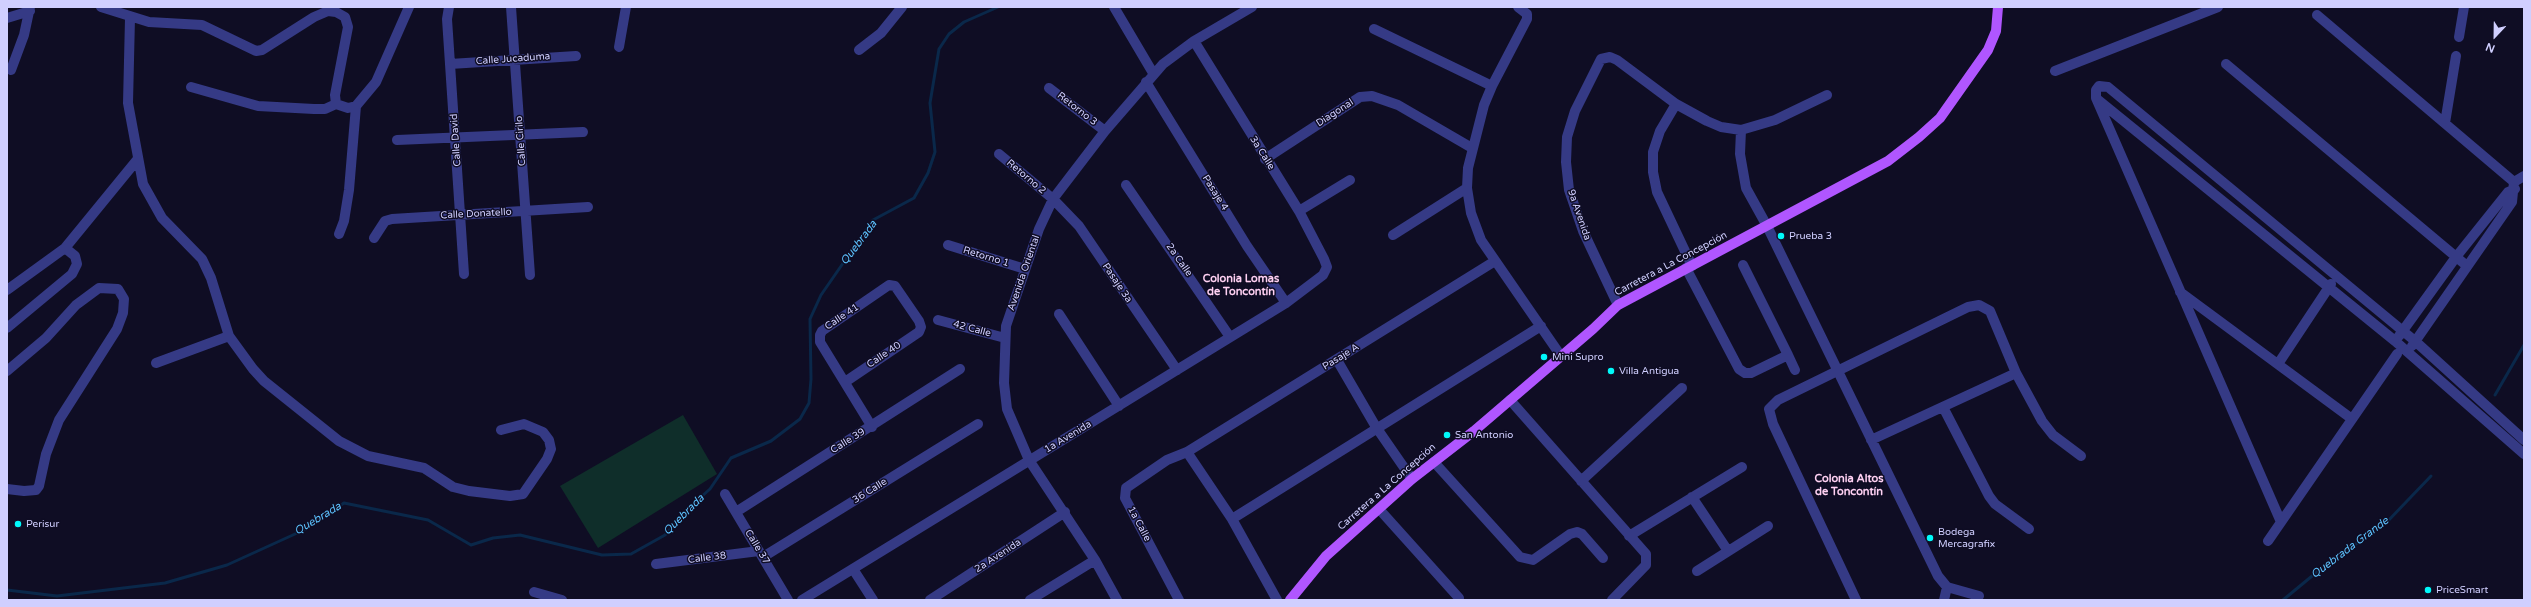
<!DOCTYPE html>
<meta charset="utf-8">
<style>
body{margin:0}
#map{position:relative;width:2531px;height:607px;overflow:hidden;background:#0f0d24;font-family:"Varela Round",sans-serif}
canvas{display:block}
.frame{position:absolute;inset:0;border:8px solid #d0cfff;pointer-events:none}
.north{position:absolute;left:2475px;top:16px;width:40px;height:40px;-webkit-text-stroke:3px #0f0d24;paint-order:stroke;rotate:202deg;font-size:11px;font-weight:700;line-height:16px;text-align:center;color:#d0cfff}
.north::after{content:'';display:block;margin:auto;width:14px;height:18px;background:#d0cfff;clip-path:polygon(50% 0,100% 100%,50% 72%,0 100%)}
</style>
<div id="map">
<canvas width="2531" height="607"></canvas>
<div class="frame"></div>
<div class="north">N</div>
</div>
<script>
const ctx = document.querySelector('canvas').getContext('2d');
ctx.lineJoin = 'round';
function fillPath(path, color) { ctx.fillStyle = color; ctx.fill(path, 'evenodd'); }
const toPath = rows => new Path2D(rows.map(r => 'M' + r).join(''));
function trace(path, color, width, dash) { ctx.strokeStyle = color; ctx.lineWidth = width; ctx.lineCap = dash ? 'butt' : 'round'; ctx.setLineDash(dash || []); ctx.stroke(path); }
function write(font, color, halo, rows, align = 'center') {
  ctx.font = font + ' "Varela Round",sans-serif'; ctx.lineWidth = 3; ctx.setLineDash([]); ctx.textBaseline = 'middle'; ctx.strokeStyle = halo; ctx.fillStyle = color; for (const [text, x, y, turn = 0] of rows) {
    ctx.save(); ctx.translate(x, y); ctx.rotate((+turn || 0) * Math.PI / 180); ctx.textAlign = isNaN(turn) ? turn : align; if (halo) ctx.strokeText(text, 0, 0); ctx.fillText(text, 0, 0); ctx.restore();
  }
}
const green = toPath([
 [683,415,717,474,598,548,560,486]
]);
const stream = toPath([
 [2495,395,2524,345],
 [7,590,57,596,165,583,227,565,306,529,344,503,428,520,471,545,493,538,520,535,602,555,631,554,665,535,691,506,710,489,731,458,771,441,800,419,809,403,811,379,810,319,821,295,873,220,914,198,928,173,935,152,930,103,939,49,949,34,964,22,998,7],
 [2283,600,2323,567,2386,523,2431,476]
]);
const minor = toPath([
 [101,7,149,22,202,25,256,51,262,50,314,17,328,11,336,12,345,17,348,27,335,95,336,104,348,108,356,106,376,82,409,7],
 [449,7,447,19,464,274],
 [511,7,530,275],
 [1114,7,1153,73],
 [1518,7,1527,14,1527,19,1492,86,1484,105,1468,168,1467,188,1471,213,1481,240,1561,356],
 [2317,15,2514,182,2512,202,2412,346],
 [7,18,30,11],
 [130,18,128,103,143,184,162,218,202,259,211,278,229,336,253,369,264,381,339,441,368,456,424,468,453,487,469,491,510,496,523,494,547,459,551,449,549,440,543,432,524,424,501,430],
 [1374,29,1492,86],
 [2459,37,2464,7],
 [619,47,626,7],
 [859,50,881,33,902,7],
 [450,64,576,56],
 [2226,64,2467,266],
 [11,70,24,35,30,7],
 [2055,71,2218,7],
 [1146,82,1247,246,1286,303],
 [191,87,258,106,314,109,325,109,336,104],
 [1049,88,1105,131],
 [2098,100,2395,341,2524,454],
 [1676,104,1660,131,1653,152,1653,172,1657,192,1692,266],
 [2445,123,2456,56],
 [1741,130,1740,154,1746,188,1767,226,1938,576,1947,587,1979,596],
 [397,140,583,132],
 [999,154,1053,199,1079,226,1177,370],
 [1265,159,1360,97,1372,96,1398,105,1472,148],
 [2514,182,2524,176],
 [1126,185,1230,337],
 [1299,211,1350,180],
 [339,234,344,221,349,190,356,106],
 [1393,235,1467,188],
 [374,238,385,221,392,219,588,207],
 [948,245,1025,269],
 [1686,268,1739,369,1745,373,1751,373,1788,355,1743,265],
 [7,290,65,248],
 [2180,292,2352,419],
 [1618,305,1583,231,1569,190,1566,162,1567,137,1575,111,1601,59,1610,57,1617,60,1676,104,1707,121,1721,127,1741,130,1775,120,1827,95],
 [1059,314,1119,406],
 [938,320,1005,338],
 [7,328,72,274,77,264,75,256,65,248,137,160],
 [2399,336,2456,257,2508,192,2515,189],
 [1788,355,1795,370],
 [1337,360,1376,427,1412,479],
 [156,363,229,336],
 [2278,364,2331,284],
 [7,371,46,338,76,305,99,288,118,289,124,299,123,313,117,329,59,420,46,454,39,486,36,490,24,491,7,489],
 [845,382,919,332,921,327,919,321,895,286,889,285,822,331,820,335,820,342,872,427],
 [1510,400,1646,554,1646,565,1612,600],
 [1943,407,1989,496,1995,504,2029,529],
 [1871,440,2016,373],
 [1187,452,1232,519,1277,600],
 [1434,462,1520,557,1533,560,1570,534,1577,532,1582,534,1603,558],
 [1581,481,1682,388],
 [725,494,788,600],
 [1692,497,1728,551],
 [1379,509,1459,598],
 [736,512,960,369],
 [1232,519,1541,326],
 [2281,522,2096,98,2096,90,2099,86,2108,87,2415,341,2524,440],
 [1629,536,1742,467],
 [2268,541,2397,354],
 [763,557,978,424],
 [656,564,759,551],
 [853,569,873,600],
 [1697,571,1768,526],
 [534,592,562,600],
 [802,600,1286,303,1323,275,1327,267,1324,259,1299,211,1194,41],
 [930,600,1065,512],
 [1030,600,1095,560],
 [1117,600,1095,560,1029,460,1007,409,1004,383,1006,326,1039,229,1053,199,1105,131,1163,64,1194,41,1252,7],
 [1179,600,1125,498,1126,488,1167,460,1187,452,1495,261],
 [1856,600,1773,424,1769,409,1778,400,1968,307,1979,305,1990,311,2016,373,2042,421,2053,435,2081,456],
 [1944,600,1947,587]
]);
const major = toPath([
 [1290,600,1326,556,1412,479,1474,431,1593,329,1618,305,1888,161,1919,137,1940,118,1988,50,1996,31,1998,7]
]);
const markers = [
 [1781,236,4,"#00f9fa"],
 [1544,357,4,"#00f9fa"],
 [1611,371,4,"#00f9fa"],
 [1447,435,4,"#00f9fa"],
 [18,524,4,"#00f9fa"],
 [1930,538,4,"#00f9fa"],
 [2428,590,4,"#00f9fa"]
];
const streetNames = [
 ["Calle Jucaduma",513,59,-4],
 ["Retorno 3",1077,109,38],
 ["Diagonal",1335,113,-33],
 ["Calle David",456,140,-94],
 ["Calle Cirilo",521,141,-94],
 ["3a Calle",1262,153,58],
 ["Retorno 2",1026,177,40],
 ["Pasaje 4",1215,193,58],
 ["Calle Donatello",476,214,-3],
 ["9a Avenida",1579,215,71],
 ["Retorno 1",986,257,17],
 ["2a Calle",1179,260,55],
 ["Carretera a La Concepción",1671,264,-28],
 ["Avenida Oriental",1024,273,-71],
 ["Pasaje 3a",1117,283,56],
 ["Calle 41",842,317,-34],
 ["42 Calle",972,329,15],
 ["Calle 40",884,355,-34],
 ["Pasaje A",1341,357,-32],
 ["1a Avenida",1068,437,-31],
 ["Calle 39",848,441,-32],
 ["Carretera a La Concepción",1387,487,-41],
 ["36 Calle",870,491,-32],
 ["1a Calle",1139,524,62],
 ["Calle 37",757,547,59],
 ["2a Avenida",998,556,-33],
 ["Calle 38",707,558,-7]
];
const poiNames = [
 ["Prueba 3",1789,236],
 ["Mini Supro",1552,357],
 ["Villa Antigua",1619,371],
 ["San Antonio",1455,435],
 ["Perisur",26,524],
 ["Bodega",1938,532],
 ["Mercagrafix",1938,544],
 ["PriceSmart",2436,590]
];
const waterNames = [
 ["Quebrada",859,243,-53],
 ["Quebrada",684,515,-45],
 ["Quebrada",318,519,-31],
 ["Quebrada Grande",2350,548,-37]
];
const neighbourhoodNames = [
 ["Colonia Lomas",1241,279],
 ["de Toncontín",1241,292],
 ["Colonia Altos",1849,479],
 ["de Toncontín",1849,492]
];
fillPath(green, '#0f2e2a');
trace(stream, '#0a284a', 3);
trace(minor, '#353a85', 10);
trace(major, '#b056ff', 10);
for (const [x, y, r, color] of markers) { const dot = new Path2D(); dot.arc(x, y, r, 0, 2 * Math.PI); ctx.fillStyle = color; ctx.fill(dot); trace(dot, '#0f0d24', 1.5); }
write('10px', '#d0cfff', '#0f0d24', streetNames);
write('10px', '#d0cfff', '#0f0d24', poiNames, 'left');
write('italic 11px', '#5dc3ff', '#0f0d24', waterNames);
write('bold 11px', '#ffd1f3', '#0f0d24', neighbourhoodNames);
</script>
